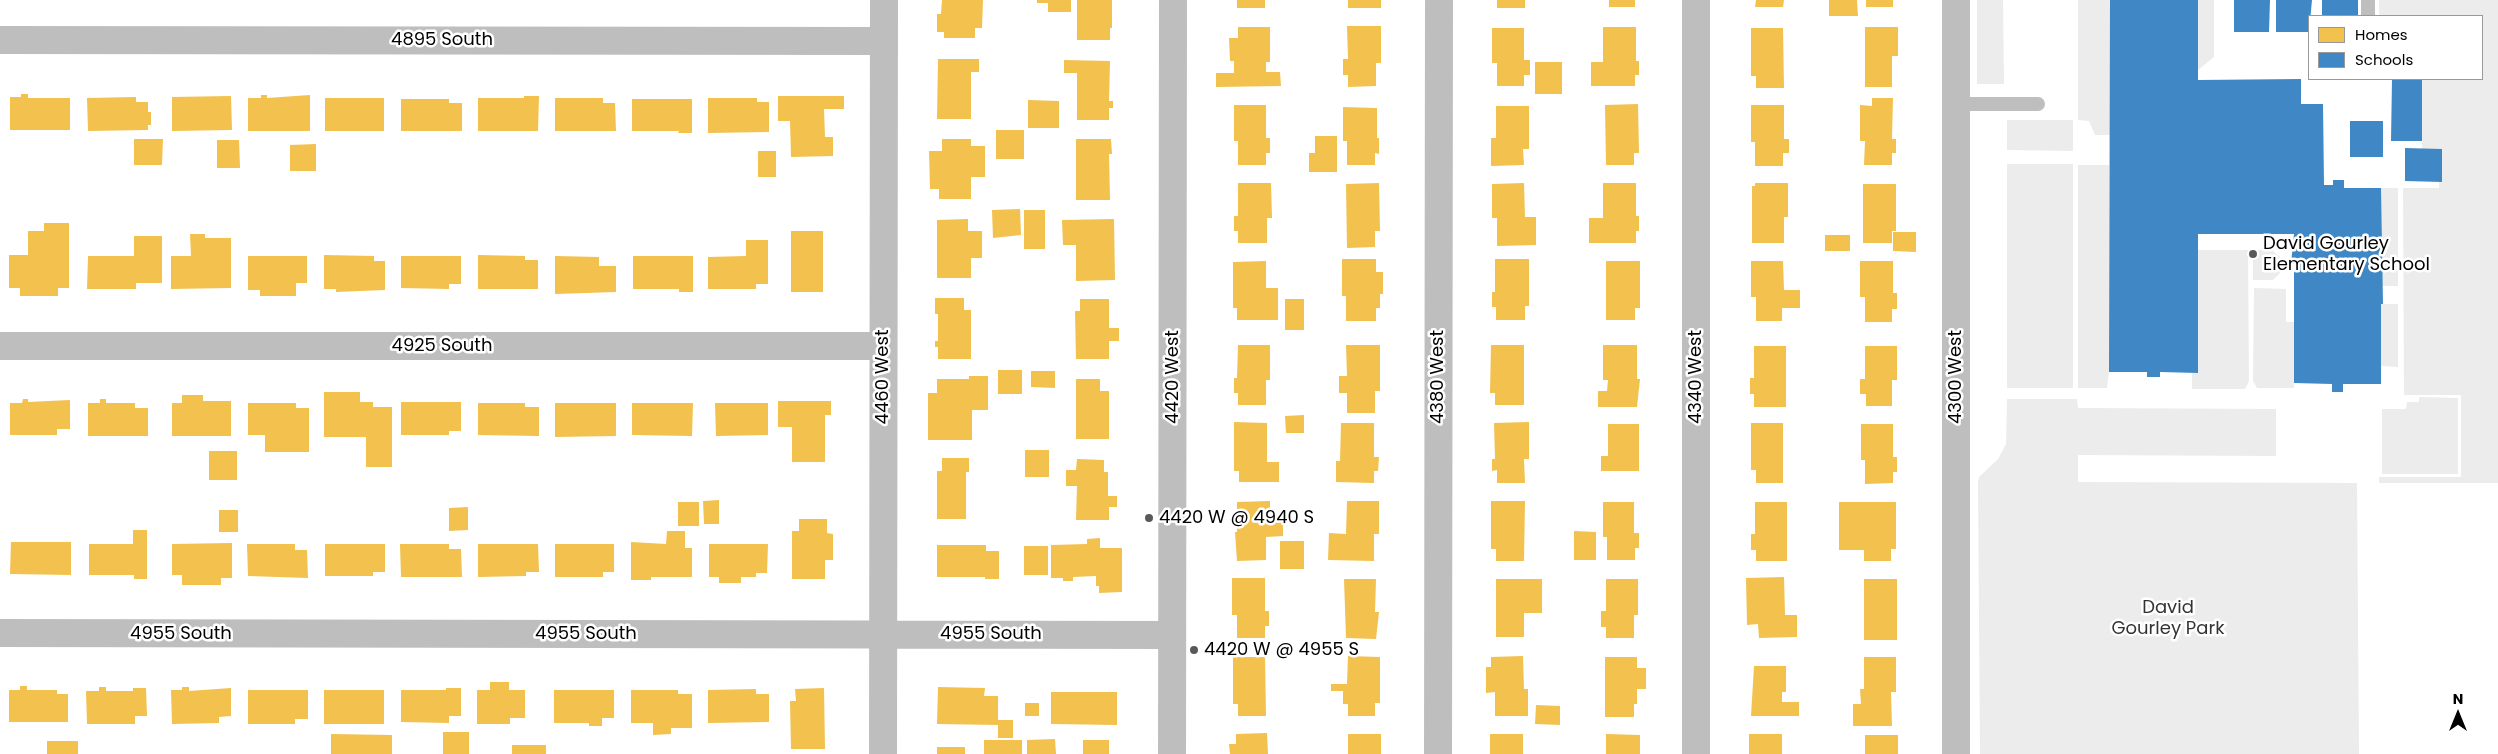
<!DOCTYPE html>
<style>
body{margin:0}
#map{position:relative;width:2498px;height:754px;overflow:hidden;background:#fff;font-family:Poppins,sans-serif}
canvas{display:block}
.legend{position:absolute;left:2308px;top:15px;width:175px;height:65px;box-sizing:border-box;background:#fff;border:1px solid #999;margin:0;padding:6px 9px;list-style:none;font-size:15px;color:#000}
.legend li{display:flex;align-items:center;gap:10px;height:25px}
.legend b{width:25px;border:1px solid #999}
.north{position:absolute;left:2433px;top:689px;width:50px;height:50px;-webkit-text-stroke:4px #fff;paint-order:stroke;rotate:0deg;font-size:14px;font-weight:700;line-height:20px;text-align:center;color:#000}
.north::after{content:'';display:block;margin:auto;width:18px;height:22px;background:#000;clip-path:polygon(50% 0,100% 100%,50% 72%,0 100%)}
</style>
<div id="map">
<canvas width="2498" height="754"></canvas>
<ul class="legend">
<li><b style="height:14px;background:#f2c14e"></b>Homes</li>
<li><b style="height:14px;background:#3f88c5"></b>Schools</li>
</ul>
<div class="north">N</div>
</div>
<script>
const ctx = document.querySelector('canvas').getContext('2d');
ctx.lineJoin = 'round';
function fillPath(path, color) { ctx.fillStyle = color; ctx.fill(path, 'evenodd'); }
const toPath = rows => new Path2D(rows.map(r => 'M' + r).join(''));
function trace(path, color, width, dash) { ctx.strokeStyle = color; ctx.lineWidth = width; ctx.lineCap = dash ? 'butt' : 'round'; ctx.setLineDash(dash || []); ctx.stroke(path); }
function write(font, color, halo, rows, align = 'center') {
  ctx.font = font + ' Poppins,sans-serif'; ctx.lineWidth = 5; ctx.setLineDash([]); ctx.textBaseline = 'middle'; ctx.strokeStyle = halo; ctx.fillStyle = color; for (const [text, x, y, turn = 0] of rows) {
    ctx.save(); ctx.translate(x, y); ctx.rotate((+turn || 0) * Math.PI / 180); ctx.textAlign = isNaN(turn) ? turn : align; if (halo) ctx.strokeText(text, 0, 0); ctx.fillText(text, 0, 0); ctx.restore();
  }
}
const green = toPath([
 [1977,0,2003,0,2004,84,1977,84],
 [2078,0,2110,0,2110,135,2095,135,2089,121,2078,120],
 [2198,0,2214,0,2214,57,2198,70],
 [2379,0,2498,0,2498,483,2379,483,2379,477,2461,477,2461,395,2404,395,2403,188,2439,188,2439,182,2442,181,2442,149,2422,149,2422,79,2482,79,2482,16,2379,16],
 [2007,120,2073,120,2073,151,2007,150],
 [2007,164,2073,164,2073,388,2007,388],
 [2078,165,2109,165,2109,372,2107,388,2078,388],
 [2381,188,2398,188,2398,286,2381,286],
 [2198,250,2248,250,2249,381,2245,389,2192,389,2192,373,2198,372],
 [2253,250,2272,250,2280,257,2281,272,2273,280,2253,280],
 [2254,288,2286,289,2286,322,2294,322,2294,388,2257,388,2253,381],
 [2381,304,2398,304,2398,367,2381,366],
 [2419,397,2458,398,2458,474,2382,474,2382,409,2406,409,2407,402,2419,402],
 [2007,399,2077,399,2078,408,2276,409,2276,456,2078,455,2078,482,2357,483,2359,754,1980,754,1978,482,1979,477,1998,459,2006,444]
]);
const homes = toPath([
 [942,0,983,0,982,28,975,28,975,38,944,38,944,32,937,32,937,14,941,14],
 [1037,0,1071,0,1071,12,1048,12,1048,3,1037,3],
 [1077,0,1112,0,1112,28,1110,28,1110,40,1077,40],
 [1237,0,1265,0,1265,8,1237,8],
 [1348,0,1381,0,1381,8,1348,8],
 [1497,0,1525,0,1525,8,1497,8],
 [1609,0,1635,0,1635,7,1609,7],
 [1756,0,1784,0,1783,7,1755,7],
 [1829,0,1857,0,1858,16,1829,16],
 [1866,0,1893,0,1893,7,1866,7],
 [1347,26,1381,26,1381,63,1376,63,1376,86,1348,87,1348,75,1343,75,1343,59,1348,59],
 [1238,27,1270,27,1270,62,1266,62,1266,72,1280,72,1281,86,1216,87,1216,73,1234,73,1234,61,1230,61,1229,38,1238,38],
 [1603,27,1636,27,1636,61,1639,61,1639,75,1635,75,1635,86,1591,86,1591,62,1603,62],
 [1865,27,1898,27,1898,56,1892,56,1892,87,1865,87],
 [1492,28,1524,28,1524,60,1530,60,1530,75,1524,75,1524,86,1497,86,1497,63,1492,63],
 [1751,28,1783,28,1784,88,1756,88,1756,76,1751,76],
 [938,59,979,59,979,72,971,72,971,119,937,119],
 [1064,60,1110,61,1109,101,1113,101,1113,108,1109,108,1109,120,1077,120,1077,73,1064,73],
 [1535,62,1562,62,1562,94,1535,94],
 [21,94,28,94,28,98,70,98,70,130,10,130,10,97,21,97],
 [261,95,267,95,267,98,310,95,310,131,248,131,248,98,261,98],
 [231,96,232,130,172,131,172,97],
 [524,96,539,96,538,131,478,131,478,98,524,98],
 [778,96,844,96,844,109,824,109,825,137,833,137,833,156,791,157,790,121,778,121],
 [136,97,136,102,148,102,148,112,151,112,151,125,148,125,148,130,88,131,87,98],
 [325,98,384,98,384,131,325,131],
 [555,98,603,98,603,103,615,103,616,131,555,131],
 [708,98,757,98,757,102,769,102,769,132,708,133],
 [1872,98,1893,98,1892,139,1896,139,1896,153,1892,153,1892,165,1864,165,1865,141,1860,141,1860,105,1872,106],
 [401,99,449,99,449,103,462,103,462,131,401,131],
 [632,99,692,99,692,133,678,133,679,131,632,131],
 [1028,100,1059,101,1059,128,1028,128],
 [1638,104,1639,153,1634,153,1634,165,1606,165,1605,105],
 [1234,105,1266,105,1266,138,1270,138,1270,153,1266,153,1266,165,1238,165,1238,141,1234,141],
 [1751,105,1784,105,1784,139,1789,139,1789,153,1783,153,1783,166,1755,166,1755,142,1751,142],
 [1496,106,1529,106,1529,149,1523,149,1524,165,1491,166,1491,138,1496,138],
 [1343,107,1377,108,1377,138,1379,138,1379,154,1375,153,1375,165,1347,165,1347,141,1343,141],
 [996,130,1024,130,1024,159,996,159],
 [1315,136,1337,136,1337,172,1309,172,1309,153,1315,153],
 [134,139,163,139,162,165,134,165],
 [942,139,971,139,971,146,985,146,985,177,971,177,971,199,939,199,939,189,930,189,929,151,942,151],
 [1076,139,1111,139,1112,154,1109,154,1110,200,1076,200],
 [217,140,239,140,240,168,217,168],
 [316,144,316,171,290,171,290,145],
 [758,151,776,151,776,177,758,177],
 [1238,183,1271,183,1272,218,1267,218,1267,243,1238,243,1238,231,1234,231,1234,216,1238,216],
 [1379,183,1380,231,1375,231,1375,247,1347,248,1346,184],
 [1524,183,1525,217,1536,217,1536,245,1497,246,1497,218,1492,218,1492,184],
 [1603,183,1636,183,1636,216,1639,216,1639,231,1636,231,1636,243,1589,243,1589,218,1603,218],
 [1755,183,1788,183,1788,217,1784,217,1784,243,1752,243,1752,186,1755,186],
 [1863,184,1896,184,1896,231,1892,231,1892,243,1863,243],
 [1020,209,1021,235,993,238,992,210],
 [1024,210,1045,210,1045,249,1024,249],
 [968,219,968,231,982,231,982,258,971,258,971,278,937,278,937,220],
 [1114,219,1115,280,1076,281,1076,245,1063,245,1062,220],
 [44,223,69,223,69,288,58,288,58,296,20,296,20,288,9,288,9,255,28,255,28,231,44,231],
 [791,231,823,231,823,292,791,292],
 [1893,232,1916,232,1916,252,1893,251],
 [190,234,205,234,205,238,231,238,231,288,171,289,171,256,191,256],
 [1825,235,1850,235,1850,251,1825,251],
 [134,236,162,236,162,283,136,283,136,289,87,289,88,256,134,256],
 [746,240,768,240,768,284,756,284,756,289,708,289,708,257,746,256],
 [324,255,374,256,374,261,385,261,385,290,336,292,336,289,324,289],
 [478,255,525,256,525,260,538,260,538,289,478,289],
 [248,256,307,256,307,283,296,283,296,296,260,296,260,290,248,290],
 [401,256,461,256,461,284,449,284,449,289,401,288],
 [555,256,599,257,599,266,616,266,616,292,555,294],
 [633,256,693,256,693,292,679,292,679,289,633,289],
 [1342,259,1376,259,1376,272,1383,272,1383,294,1380,294,1380,308,1376,308,1376,321,1346,321,1346,296,1342,296],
 [1495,259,1529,259,1529,306,1525,306,1525,320,1496,320,1496,307,1492,307,1492,292,1495,292],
 [1266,261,1266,288,1278,288,1278,320,1237,320,1237,308,1233,308,1233,262],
 [1606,261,1640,261,1640,308,1635,308,1635,320,1606,320],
 [1751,261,1783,261,1784,290,1800,290,1800,308,1782,308,1782,321,1756,321,1756,297,1751,297],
 [1860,261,1893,261,1893,293,1897,293,1897,309,1892,309,1892,322,1865,322,1865,297,1860,297],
 [935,298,964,298,964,310,971,310,971,359,938,359,938,347,935,347,935,341,938,341,938,314,935,314],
 [1080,299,1109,299,1109,328,1119,328,1119,341,1109,341,1109,359,1076,359,1075,311,1080,311],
 [1285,299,1304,299,1304,330,1285,330],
 [1238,345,1270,345,1270,380,1266,380,1266,405,1238,405,1238,393,1234,393,1234,378,1237,378],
 [1346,345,1380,345,1380,391,1375,391,1375,413,1347,413,1347,393,1339,393,1339,376,1347,376],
 [1491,345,1524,345,1524,405,1495,405,1495,393,1490,393],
 [1603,345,1637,345,1637,379,1640,379,1637,407,1598,407,1598,391,1607,391,1608,380,1603,380],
 [1754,346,1786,346,1786,407,1754,407,1754,394,1750,394,1750,378,1754,378],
 [1865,346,1897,346,1897,380,1892,380,1892,406,1866,406,1866,394,1860,394,1860,379,1865,379],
 [998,370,1022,370,1022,394,998,394],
 [1031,371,1055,371,1055,388,1031,387],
 [969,376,988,376,988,410,972,410,972,440,928,440,928,393,937,393,937,379,969,379],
 [1076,379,1100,379,1100,391,1109,391,1109,439,1076,439],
 [324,392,360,392,360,402,373,402,373,407,392,407,392,467,366,467,366,437,324,437],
 [182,395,203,395,203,401,231,401,231,436,172,436,172,403,182,403],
 [23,399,28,399,28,402,70,400,70,429,57,429,57,435,10,435,10,403,22,403],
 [100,399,106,399,106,403,135,403,135,408,148,408,148,436,88,436,88,403,100,403],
 [778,401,831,401,831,415,825,415,825,462,792,462,792,427,778,427],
 [401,402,461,402,461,431,449,431,449,435,401,435],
 [248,403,296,403,296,408,309,408,309,452,265,452,265,435,248,435],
 [478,403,525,403,525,407,539,407,539,436,478,435],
 [555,403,616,403,616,436,555,437],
 [632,403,693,403,692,436,632,435],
 [715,403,768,403,768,435,716,436],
 [1304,415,1304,433,1286,433,1285,416],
 [1234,422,1267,423,1267,462,1279,462,1279,482,1239,482,1239,471,1234,471],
 [1529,422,1529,459,1524,459,1525,483,1497,483,1497,470,1492,471,1492,459,1495,459,1494,423],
 [1341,423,1374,423,1374,457,1379,457,1378,471,1374,471,1374,483,1336,482,1336,461,1340,461],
 [1751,423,1783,423,1783,483,1756,483,1756,470,1751,470],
 [1608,424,1639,424,1639,471,1601,471,1601,456,1608,456],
 [1861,424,1893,424,1893,457,1897,457,1897,472,1893,472,1893,483,1865,484,1865,460,1861,460],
 [1025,450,1049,450,1049,477,1025,477],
 [209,451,237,451,237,480,209,480],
 [942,458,969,458,969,472,966,472,966,519,937,519,937,471,942,471],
 [1077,459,1104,460,1104,472,1108,472,1108,496,1117,496,1117,507,1109,507,1109,520,1076,520,1077,486,1066,486,1066,470,1076,470],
 [719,500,719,524,704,524,703,501],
 [1270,501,1270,518,1283,518,1283,536,1266,537,1266,560,1237,561,1235,532,1237,532,1237,502],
 [1347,501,1379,501,1379,534,1374,534,1374,561,1328,560,1329,533,1346,534],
 [1491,501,1525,501,1524,561,1496,561,1496,549,1491,549],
 [678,502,699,502,699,526,678,526],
 [1603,502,1634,502,1634,533,1639,533,1639,548,1635,548,1635,560,1607,560,1607,537,1603,537],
 [1755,502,1787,502,1787,561,1756,561,1756,550,1751,550,1751,534,1755,534],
 [1839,502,1896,502,1896,549,1891,549,1891,561,1864,561,1864,550,1839,550],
 [468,507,468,530,449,531,449,508],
 [219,510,238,510,238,532,219,532],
 [799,519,827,519,827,533,833,534,833,560,825,560,825,579,792,579,792,531,799,531],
 [133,530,147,530,147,579,134,579,134,575,89,575,89,544,133,544],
 [667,531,685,531,685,548,692,548,692,577,651,577,651,580,631,580,631,542,666,544],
 [1574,531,1596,532,1596,560,1574,560],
 [1100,538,1100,548,1122,548,1122,592,1099,593,1099,586,1096,586,1096,576,1073,577,1073,581,1063,581,1063,578,1051,578,1051,545,1087,544,1087,539],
 [1280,541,1304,541,1304,569,1280,569],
 [11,542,71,542,71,575,10,574],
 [232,543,232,578,221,578,221,585,182,585,182,575,172,575,172,544],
 [247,544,295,544,295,550,307,550,308,578,248,576],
 [325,544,385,544,385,572,373,572,373,576,325,576],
 [400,544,449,544,449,549,461,549,462,577,401,577],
 [478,544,538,544,539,572,526,572,526,576,478,577],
 [555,544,614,544,614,572,603,572,603,577,555,577],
 [709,544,768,544,767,573,756,573,756,577,741,577,741,583,719,583,719,577,709,577],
 [937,545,986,545,986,551,999,551,999,579,985,579,985,577,937,577],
 [1024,546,1048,546,1048,575,1024,575],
 [1784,577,1785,615,1797,615,1797,637,1759,638,1758,624,1747,625,1746,578],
 [1232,578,1265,578,1265,611,1269,611,1269,626,1265,626,1265,638,1237,638,1237,615,1232,615],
 [1344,579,1376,579,1375,612,1379,612,1376,639,1346,638],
 [1496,579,1542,579,1542,613,1524,613,1524,637,1496,637],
 [1606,579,1638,579,1638,615,1634,615,1634,638,1606,638,1606,627,1601,627,1601,611,1606,611],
 [1864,579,1897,579,1897,640,1864,640],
 [1348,656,1380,657,1380,703,1375,703,1375,716,1348,716,1348,704,1343,704,1343,691,1331,691,1331,684,1347,684],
 [1523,656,1524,689,1528,689,1528,716,1495,716,1495,692,1486,693,1486,667,1491,667,1491,657],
 [1233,657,1265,657,1266,716,1238,716,1238,704,1233,704],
 [1605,657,1637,657,1637,668,1646,668,1646,689,1637,689,1637,704,1634,704,1634,717,1605,717],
 [1864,657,1896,657,1896,692,1891,692,1892,726,1853,726,1853,704,1861,704,1860,689,1864,689],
 [1754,666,1786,666,1786,692,1782,692,1782,702,1799,702,1799,716,1751,716],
 [490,682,509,682,509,690,525,690,525,718,510,718,510,724,477,724,477,690,490,690],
 [20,686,27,686,27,690,57,690,57,694,68,694,68,722,9,722,9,690,20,690],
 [99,687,106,687,106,691,133,691,133,688,146,688,147,716,135,716,135,724,87,724,86,691,99,691],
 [182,687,189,687,189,691,231,688,231,716,219,717,219,723,172,724,171,690,182,690],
 [938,687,985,688,984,696,998,696,998,720,1013,720,1013,738,998,738,998,725,937,724],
 [446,688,461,688,461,716,449,716,449,723,401,722,401,690,446,690],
 [824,688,825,749,791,749,790,701,796,701,795,689],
 [756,689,756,694,769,694,769,722,708,723,708,690],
 [248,690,308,690,308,719,295,719,295,724,248,724],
 [324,690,384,690,384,724,324,724],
 [554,690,614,690,614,718,602,718,602,726,589,726,589,723,554,723],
 [631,690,678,690,678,694,692,694,692,728,671,728,671,734,653,735,653,723,631,723],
 [1051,692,1117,692,1117,725,1051,724],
 [1025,703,1039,703,1039,716,1025,716],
 [1536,705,1560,706,1560,725,1535,724],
 [443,732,469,732,469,754,443,754],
 [1267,733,1268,754,1230,754,1229,744,1236,744,1236,734],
 [331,734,392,735,392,754,331,754],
 [1348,734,1381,734,1381,754,1348,754],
 [1490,734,1523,734,1523,754,1490,754],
 [1606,734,1640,735,1640,754,1606,754],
 [1749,734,1782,734,1782,754,1749,754],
 [1865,735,1898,735,1898,754,1865,754],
 [1055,739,1056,754,1027,754,1027,740],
 [984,740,1022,740,1022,754,984,754],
 [1083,740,1109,740,1109,754,1083,754],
 [47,741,78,741,78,754,47,754],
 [512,745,546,745,546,754,512,754],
 [937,747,965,747,965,754,937,754]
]);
const schools = toPath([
 [2110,0,2198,0,2198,80,2301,79,2301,104,2323,104,2324,185,2333,185,2333,180,2344,180,2344,188,2381,188,2383,304,2381,304,2381,384,2343,384,2343,392,2332,392,2332,384,2294,383,2294,264,2291,264,2294,234,2198,234,2198,373,2160,372,2160,377,2147,377,2147,372,2109,372],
 [2234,0,2270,0,2269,32,2234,32],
 [2276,0,2312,0,2309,32,2276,32],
 [2322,0,2358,0,2358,16,2322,16],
 [2392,79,2422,79,2422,141,2391,141],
 [2350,121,2383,121,2383,157,2350,157],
 [2405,148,2442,149,2442,182,2405,181]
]);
const service = toPath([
 [2368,16,2368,0],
 [1956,104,2038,104]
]);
const minor = toPath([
 [1696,0,1696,754],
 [1956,0,1956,754],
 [0,40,884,41],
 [0,346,883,346],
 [0,633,1172,635],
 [883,754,884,0],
 [1438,754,1439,0]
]);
const tertiary = toPath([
 [1172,754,1173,0]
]);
const markers = [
 [2253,254,5,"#595959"],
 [1149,518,5,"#595959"],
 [1194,650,5,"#595959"]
];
const streetNames = [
 ["4895 South",442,40],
 ["4925 South",442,346],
 ["4460 West",883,377,-90],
 ["4420 West",1173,377,-90],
 ["4380 West",1438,377,-90],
 ["4340 West",1696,377,-90],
 ["4300 West",1956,377,-90],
 ["4955 South",181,634],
 ["4955 South",586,634],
 ["4955 South",991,634]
];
const poiNames = [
 ["David Gourley",2263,244],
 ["Elementary School",2263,265],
 ["4420 W @ 4940 S",1159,518],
 ["4420 W @ 4955 S",1204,650]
];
const parkNames = [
 ["David",2168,608],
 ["Gourley Park",2168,629]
];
fillPath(green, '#ececec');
fillPath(homes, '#f2c14e');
fillPath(schools, '#3f88c5');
trace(service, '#bebebe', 14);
trace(minor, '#bebebe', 28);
trace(tertiary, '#bebebe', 28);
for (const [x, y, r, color] of markers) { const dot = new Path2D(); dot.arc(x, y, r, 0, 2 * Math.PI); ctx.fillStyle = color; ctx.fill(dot); trace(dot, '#fff', 2); }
write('18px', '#000', '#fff', streetNames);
write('18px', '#000', '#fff', poiNames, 'left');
write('18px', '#333', '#fff', parkNames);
</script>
